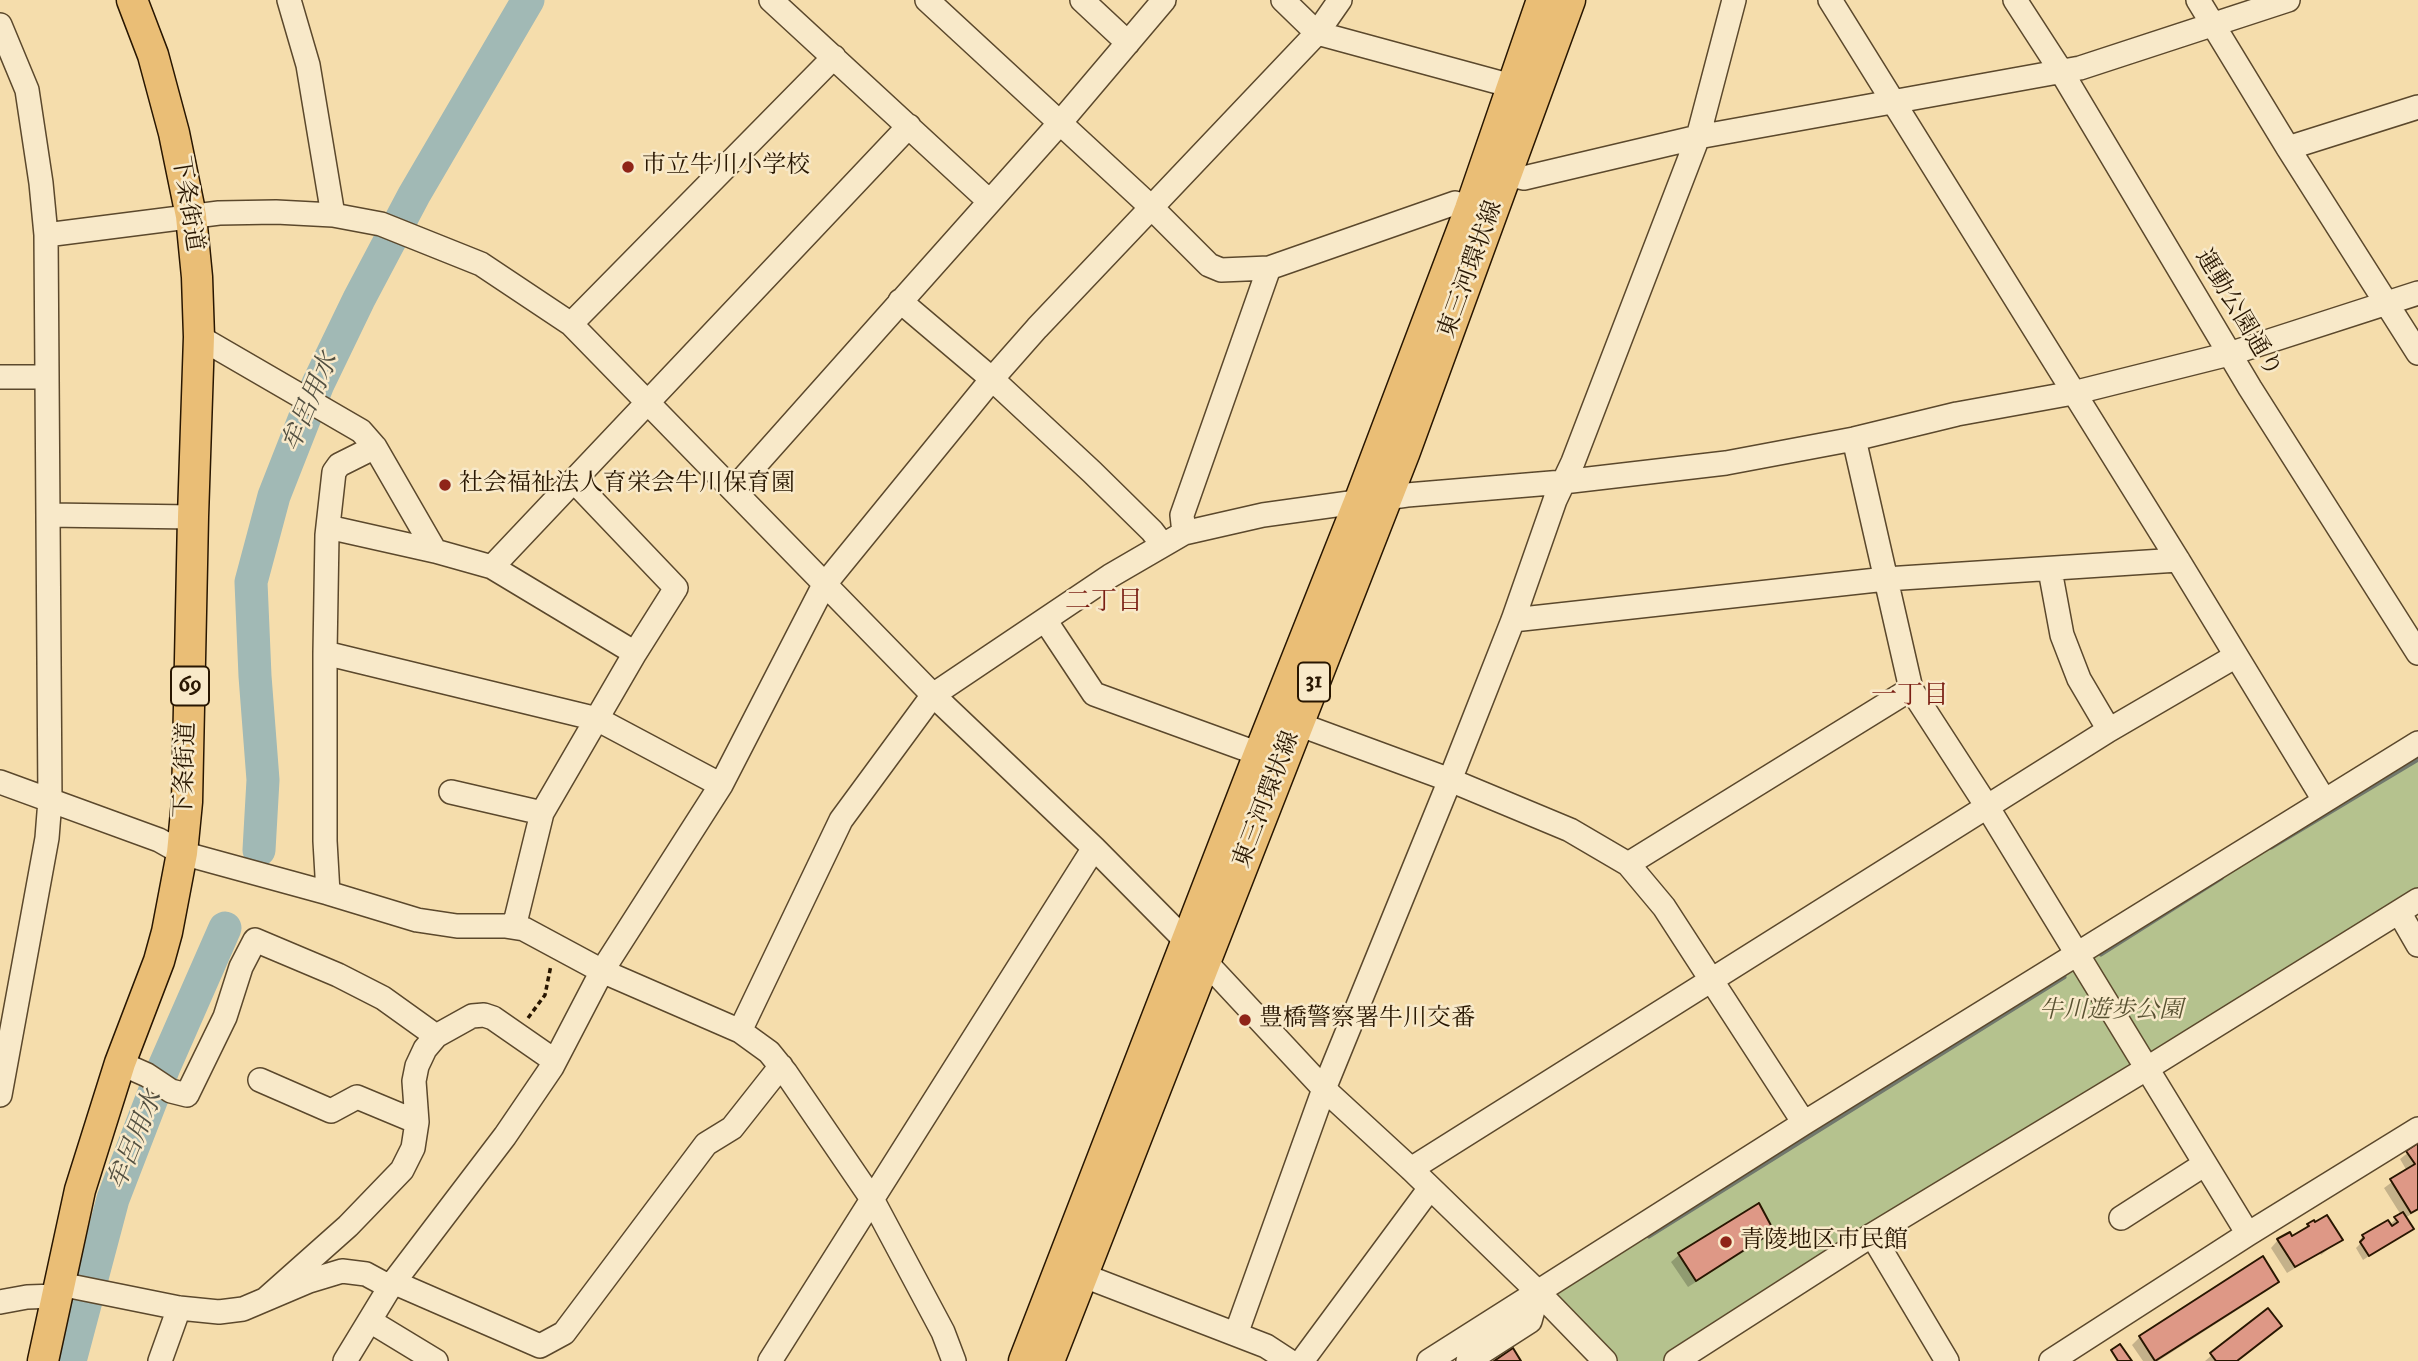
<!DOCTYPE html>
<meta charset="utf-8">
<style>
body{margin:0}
canvas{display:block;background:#f5ddac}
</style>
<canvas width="2418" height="1361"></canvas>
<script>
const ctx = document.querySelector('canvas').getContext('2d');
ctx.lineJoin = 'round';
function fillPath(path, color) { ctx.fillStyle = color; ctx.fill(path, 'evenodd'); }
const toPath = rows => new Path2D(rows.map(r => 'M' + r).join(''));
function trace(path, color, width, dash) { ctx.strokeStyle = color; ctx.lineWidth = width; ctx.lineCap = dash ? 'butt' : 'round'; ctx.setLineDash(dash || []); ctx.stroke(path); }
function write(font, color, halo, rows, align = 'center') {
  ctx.font = font + ' "IM FELL DW Pica","Noto Serif JP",serif'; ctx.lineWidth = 5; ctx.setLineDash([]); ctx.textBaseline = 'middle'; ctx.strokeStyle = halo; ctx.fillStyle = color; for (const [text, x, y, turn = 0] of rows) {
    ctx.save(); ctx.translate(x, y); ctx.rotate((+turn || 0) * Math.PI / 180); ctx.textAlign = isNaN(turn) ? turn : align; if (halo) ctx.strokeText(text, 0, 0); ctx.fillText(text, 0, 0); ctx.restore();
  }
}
const green = toPath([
 [2418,744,2418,900,1676,1361,1605,1361,1538,1292]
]);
const shadow = toPath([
 [2418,1145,2418,1210,2405,1218,2412,1228,2363,1260,2356,1248,2360,1244,2359,1241,2363,1236,2389,1225,2401,1215,2384,1188,2407,1171,2400,1159],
 [1758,1206,1772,1231,1764,1239,1688,1287,1671,1262,1679,1255],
 [2309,1225,2341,1239,2321,1255,2320,1253,2287,1273,2271,1248,2278,1240,2291,1238],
 [2262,1258,2277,1281,2270,1289,2158,1361,2143,1361,2132,1345,2140,1337],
 [2212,1355,2237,1361,2205,1361]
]);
const stream = toPath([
 [2271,847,2418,759],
 [2101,954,2221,878],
 [1649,1236,2064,977]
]);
const river = toPath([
 [259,850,263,780,255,676,251,582,274,496,318,384,359,299,414,195,528,0],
 [70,1361,113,1199,164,1067,225,928]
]);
const building = toPath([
 [2418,1143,2418,1209,2411,1213,2390,1179,2415,1164,2406,1151,2418,1143],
 [1759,1203,1774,1231,1696,1281,1678,1253,1759,1203],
 [2403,1212,2414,1229,2369,1256,2360,1242,2364,1238,2362,1235,2388,1220,2392,1226,2398,1222,2394,1217,2403,1212],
 [2327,1215,2343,1240,2295,1267,2277,1239,2290,1232,2292,1236,2309,1226,2307,1224,2314,1220,2315,1222,2327,1215],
 [2263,1256,2279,1282,2155,1361,2139,1336,2263,1256],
 [2268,1308,2282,1326,2237,1361,2216,1361,2210,1353,2268,1308],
 [2120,1344,2132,1361,2118,1361,2111,1350,2120,1344],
 [1513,1348,1521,1361,1494,1361,1513,1348]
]);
const path = toPath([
 [528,1018,545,995,551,965]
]);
const minor = toPath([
 [289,0,308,65,333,215],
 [771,0,989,201],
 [927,0,1151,207,1209,265,1221,270,1269,268,1455,203,1470,209],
 [1082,0,1128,43],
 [1283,0,1317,33,1512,86],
 [1830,0,2178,560,2324,800],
 [2015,0,2061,71,2250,388,2418,653],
 [2198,0,2288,148,2418,353],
 [0,25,27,90,41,183,46,235,50,800,47,838,0,1095],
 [2288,148,2418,107],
 [1507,174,1524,178,1698,137,2080,68,2288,0],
 [46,235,219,213,276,212,333,215,381,224,481,264,571,324,933,695,1094,848,1188,943,1324,1089,1411,1169,1538,1292,1605,1361],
 [900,301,992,379,1092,472,1152,531,1162,544],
 [571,324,834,57],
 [199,337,361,431,375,447,435,551,492,567,909,126],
 [0,377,46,377],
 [1854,439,1911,689,1988,808,2248,1234],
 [734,489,1059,124,1164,0],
 [48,515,193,517],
 [328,527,435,551],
 [1184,533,1182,515,1269,268],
 [492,567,635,653],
 [2050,570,2062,635,2079,679,2109,730],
 [1045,620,1094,694,1259,754],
 [1513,620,1886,579,2178,560],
 [325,653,327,535,334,472,339,465,375,447],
 [1298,724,1450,780,1570,830,1628,864,1664,907,1804,1123],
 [0,782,159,840,182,853,328,893],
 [721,785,597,719,325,653,325,841,328,893,417,920,457,926,505,926,524,929,602,971,740,1031,769,1052,786,1073,872,1199,943,1332,954,1361],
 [451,792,542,813],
 [1628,864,1911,689],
 [2399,912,2418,945],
 [514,927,542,813,635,653,676,588,574,481],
 [740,1031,841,820,933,695,1110,576,1184,533,1263,515,1407,495,1563,482,1726,463,1854,439,1957,414,2073,393,2229,354,2418,293],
 [436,1036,472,1016,484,1015,493,1018,555,1061],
 [120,1063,147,1075,171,1091,187,1095,225,1017,241,967,255,940,338,975,383,998,436,1036,425,1049,417,1066,414,1081,417,1122,413,1148,402,1170,348,1226,267,1298],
 [260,1080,331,1111,357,1097,417,1122],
 [1411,1169,2109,730,2236,656],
 [2121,1218,2205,1164],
 [1872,1235,1947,1361],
 [1069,1270,1266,1346,1289,1361],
 [393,1282,540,1346,564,1333,706,1144,732,1128,781,1066],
 [60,1284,179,1308,219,1312,243,1309,309,1281,342,1271,366,1274,390,1287],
 [0,1302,27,1297,57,1296],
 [370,1321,436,1361],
 [1236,1334,1324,1089,1450,780,1513,620,1555,500,1573,462,1698,137,1734,0],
 [160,1361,179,1308],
 [345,1361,390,1287,505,1136,552,1067,602,971,721,785,824,585,992,379,1037,328,1317,33,1340,0],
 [770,1361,1094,848],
 [1302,1361,1430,1188],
 [1429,1361,1804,1123,2418,743],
 [1468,1361,1530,1321,1538,1292],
 [1676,1361,1872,1235,2146,1069,2418,900],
 [2051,1361,2248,1234,2418,1129]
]);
const major = toPath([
 [43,1361,80,1190,120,1063,159,961,167,932,182,853,187,802,193,517,199,337,197,277,191,216,174,133,153,55,132,0],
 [1024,1361,1259,754,1359,502,1470,209,1542,0],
 [1049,1361,1404,454,1570,0]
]);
const markers = [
 [628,167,7,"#8f2418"],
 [445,485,7,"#8f2418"],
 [1245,1020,7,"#8f2418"],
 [1726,1242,7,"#8f2418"]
];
const shields = [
 [1314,682,32],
 [190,686,38]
];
const shieldNames = [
 ["31",1314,682],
 ["69",190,686]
];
const poiNames = [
 ["市立牛川小学校",642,167],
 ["社会福祉法人育栄会牛川保育園",459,485],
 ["豊橋警察署牛川交番",1259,1020],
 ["青陵地区市民館",1740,1242]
];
const streetNames = [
 ["下条街道",186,204,81],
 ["東三河環状線",1472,270,-70],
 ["運動公園通り",2237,314,59],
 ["下条街道",187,770,-88],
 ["東三河環状線",1268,800,-69]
];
const parkNames = [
 ["牛川遊歩公園",2111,1012]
];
const waterNames = [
 ["牟呂用水",312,403,-67],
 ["牟呂用水",137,1141,-68]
];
const neighbourhoodNames = [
 ["二丁目",1104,604],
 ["一丁目",1910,698]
];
fillPath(green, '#b5c28e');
fillPath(shadow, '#0003');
trace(stream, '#71786d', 5);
trace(river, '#a1b9b5', 33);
fillPath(building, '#de9886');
trace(building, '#281601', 2);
trace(minor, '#5b482c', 26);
trace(major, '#281601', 33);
trace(path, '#281601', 3.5, [5, 3.5]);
trace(minor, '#f8e9c9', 23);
trace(major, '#eabe76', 30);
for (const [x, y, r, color] of markers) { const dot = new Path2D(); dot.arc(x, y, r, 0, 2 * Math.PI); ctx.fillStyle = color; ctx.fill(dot); trace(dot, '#f8e9c9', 2.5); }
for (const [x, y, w] of shields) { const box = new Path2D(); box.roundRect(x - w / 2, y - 19.5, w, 39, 5); ctx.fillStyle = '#f8e9c9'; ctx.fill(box); trace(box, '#281601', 2); }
write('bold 23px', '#281601', null, shieldNames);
write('24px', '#281601', '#f8e9c9', poiNames, 'left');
write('24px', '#281601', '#f8e9c9', streetNames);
write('italic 24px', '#595232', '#f8e9c9', parkNames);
write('italic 26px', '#524f40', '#f8e9c9', waterNames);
write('26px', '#7a1f14', '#f8e9c9', neighbourhoodNames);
</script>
